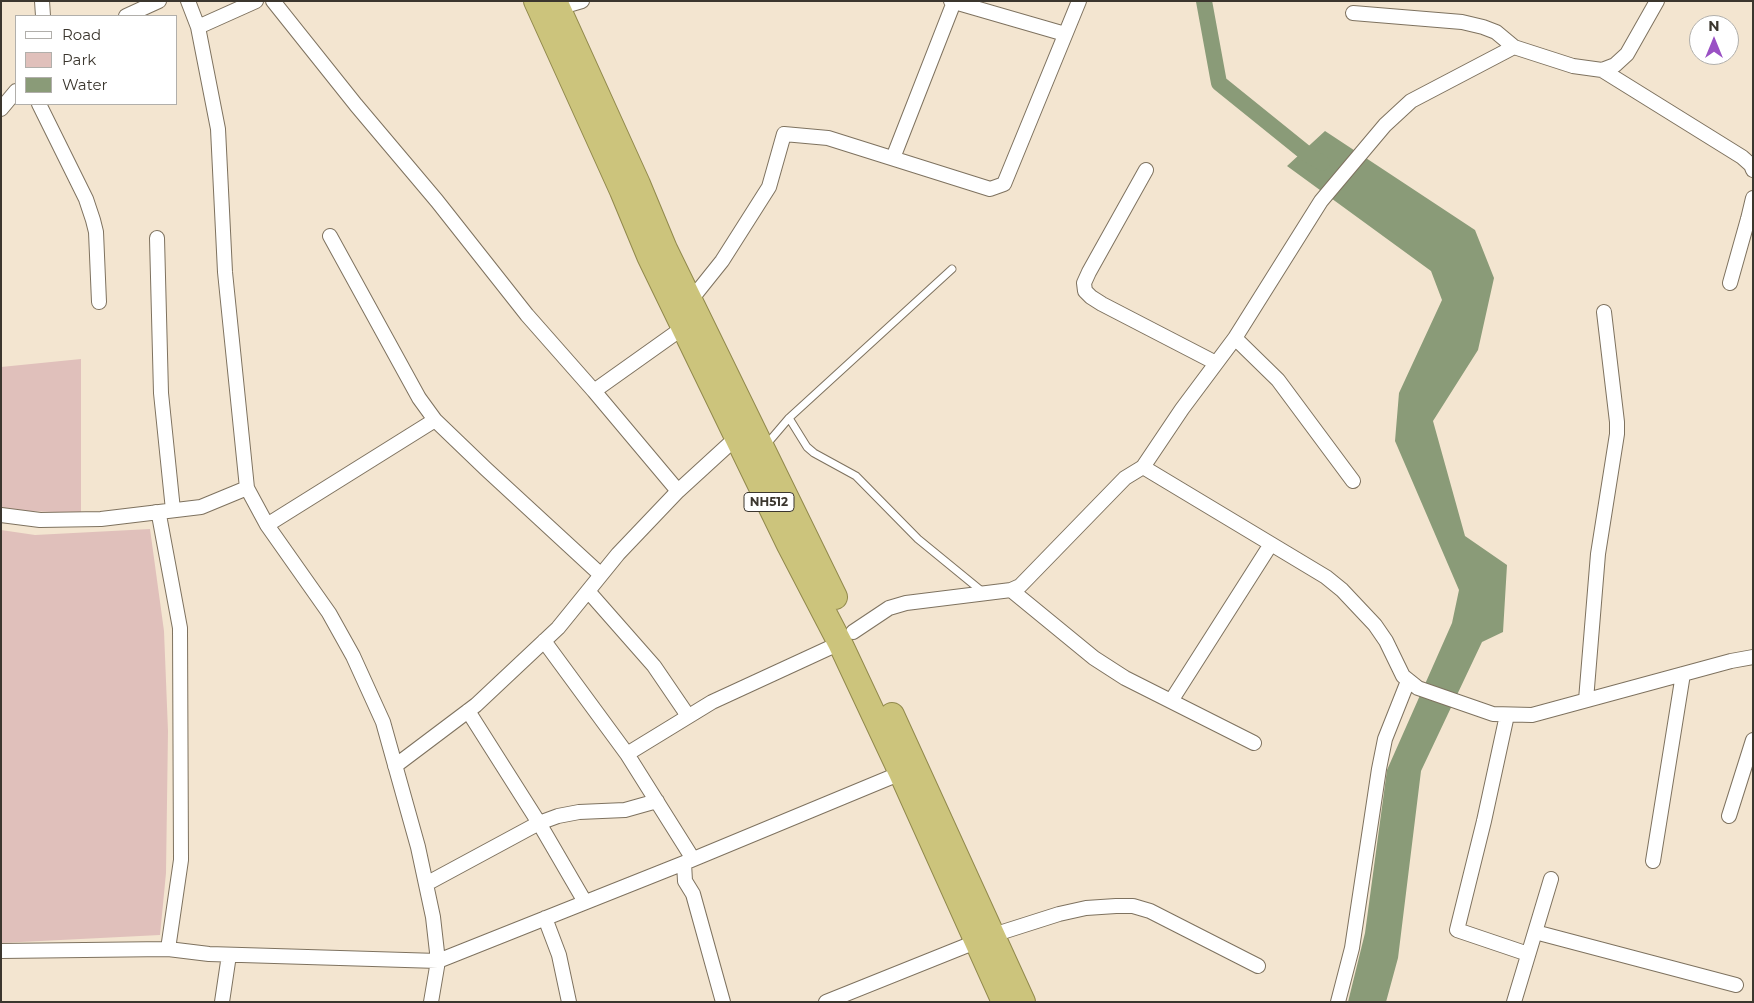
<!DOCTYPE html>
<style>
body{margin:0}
#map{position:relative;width:1754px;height:1003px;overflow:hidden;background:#f3e5d0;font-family:Montserrat,sans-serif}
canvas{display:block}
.frame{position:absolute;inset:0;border:2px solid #3b362e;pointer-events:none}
.legend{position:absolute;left:15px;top:15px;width:162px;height:90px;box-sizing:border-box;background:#fff;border:1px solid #b1afab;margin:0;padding:6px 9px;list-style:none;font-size:15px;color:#3b362e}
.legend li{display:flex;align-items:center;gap:10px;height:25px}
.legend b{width:25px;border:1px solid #b1afab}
.north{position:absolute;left:1689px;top:15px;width:50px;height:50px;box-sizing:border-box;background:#fff;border:1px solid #b1afab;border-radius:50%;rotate:0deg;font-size:14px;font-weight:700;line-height:20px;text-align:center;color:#3b362e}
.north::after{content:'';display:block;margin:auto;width:18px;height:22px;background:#9a51c4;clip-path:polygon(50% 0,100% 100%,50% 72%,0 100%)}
</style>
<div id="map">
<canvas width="1754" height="1003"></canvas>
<div class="frame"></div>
<ul class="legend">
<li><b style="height:6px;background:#fff"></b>Road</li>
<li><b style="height:14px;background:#e0c0bb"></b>Park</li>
<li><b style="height:14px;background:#8a9b78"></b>Water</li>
</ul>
<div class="north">N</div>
</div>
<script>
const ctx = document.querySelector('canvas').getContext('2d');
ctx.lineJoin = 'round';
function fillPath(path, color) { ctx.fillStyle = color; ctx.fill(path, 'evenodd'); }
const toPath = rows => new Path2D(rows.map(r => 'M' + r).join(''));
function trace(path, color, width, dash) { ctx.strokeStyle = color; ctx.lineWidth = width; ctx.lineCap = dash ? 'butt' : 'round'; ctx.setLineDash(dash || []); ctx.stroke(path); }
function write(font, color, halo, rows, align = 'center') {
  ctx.font = font + ' Montserrat,sans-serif'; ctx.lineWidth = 4; ctx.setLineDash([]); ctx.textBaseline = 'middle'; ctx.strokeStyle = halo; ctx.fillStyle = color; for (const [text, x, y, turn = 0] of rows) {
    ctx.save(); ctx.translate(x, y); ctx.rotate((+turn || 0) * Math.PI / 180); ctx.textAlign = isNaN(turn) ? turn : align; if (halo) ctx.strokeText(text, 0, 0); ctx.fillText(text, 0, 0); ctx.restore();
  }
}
const green = toPath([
 [81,359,81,513,1,510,1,367],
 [150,529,164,631,168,731,166,873,160,935,1,943,1,530,35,535]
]);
const water = toPath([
 [1325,131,1475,230,1494,278,1478,350,1433,421,1465,536,1507,565,1503,632,1482,642,1421,771,1398,958,1386,1002,1348,1002,1365,933,1387,770,1452,623,1459,590,1395,441,1399,393,1442,300,1431,271,1287,166]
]);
const canal = toPath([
 [1204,1,1219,83,1307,154,1322,163]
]);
const service = toPath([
 [789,418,807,447,814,453,856,476,918,539,984,593],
 [766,445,789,418,952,269]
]);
const minor = toPath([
 [42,1,43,16],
 [188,1,198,27,218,129,225,272,247,488,267,525,329,613,353,656,383,722,418,847,433,917,438,961,431,1002],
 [273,1,356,105,437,201,527,315,594,391,678,491],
 [951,1,1065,34],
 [558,8,582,1],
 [1353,13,1462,22,1483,27,1496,32,1514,47,1573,66,1602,70,1615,65,1627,54,1657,1],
 [126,16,159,1],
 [198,27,256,1],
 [1602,70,1742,157,1751,165,1753,170],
 [39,104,86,199,93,220,96,232,99,302],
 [1,109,16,91],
 [893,158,954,2],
 [1146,170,1089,272,1084,283,1085,291,1091,297,1102,304,1216,363],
 [330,236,419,398,435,420,486,469,601,575],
 [157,238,161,393,173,510],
 [1730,283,1748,219,1753,198],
 [686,302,690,301,722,261,769,187,784,134,828,138,990,189,1004,184,1079,1],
 [1235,338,1278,380,1353,481],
 [594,391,684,327],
 [1143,467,1326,577,1342,590,1375,625,1386,641,1403,676,1418,688,1493,714,1532,715,1731,661,1753,657],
 [156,512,159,515,180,628,181,860,168,949],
 [1,515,40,520,101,519,201,507,247,488],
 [267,525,435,420],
 [1011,590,1094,658,1125,678,1254,743],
 [588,591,654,666,684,710,687,717],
 [853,632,889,608,906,603,1011,590,1020,586,1125,478,1143,467,1182,409,1235,338,1321,201,1385,125,1411,101,1514,47],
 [544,641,627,754,693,859],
 [1586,700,1598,554,1617,434,1617,422,1604,312],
 [1171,701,1271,544],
 [468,711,539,823,585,902],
 [1507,715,1484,821,1457,930,1528,954],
 [627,754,712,702,840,643],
 [395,766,476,705,558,628,618,554,678,491,737,437],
 [1729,816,1753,740],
 [1653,861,1683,674],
 [684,863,685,881,693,894,723,1002],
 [426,884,539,823,558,816,579,812,625,810,657,801],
 [545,918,559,955,569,1002],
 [1535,932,1736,985],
 [993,935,1059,914,1086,908,1116,906,1133,906,1150,911,1258,966],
 [1,951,168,949,209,954,438,961,684,863,901,773],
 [222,1002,229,955],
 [826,1002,978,941],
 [1338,1002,1352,948,1379,769,1385,739,1408,681],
 [1514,1002,1551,879]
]);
const trunk = toPath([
 [536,1,622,191,649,256,789,545,840,643,901,773,1004,1002],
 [555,1,638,184,665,249,835,597],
 [892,715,1023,1002]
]);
const shields = [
 [769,502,50]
];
const shieldNames = [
 ["NH512",769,502]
];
fillPath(green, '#e0c0bb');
fillPath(water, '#8a9b78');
trace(canal, '#8a9b78', 16);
trace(service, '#7e725f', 9);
trace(minor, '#7e725f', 16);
trace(trunk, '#91894c', 26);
trace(service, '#fff', 7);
trace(minor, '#fff', 14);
trace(trunk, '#ccc47c', 24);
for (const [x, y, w] of shields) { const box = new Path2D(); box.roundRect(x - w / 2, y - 9.5, w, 19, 4); ctx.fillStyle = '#fff'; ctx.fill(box); trace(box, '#3b362e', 1); }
write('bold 12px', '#3b362e', null, shieldNames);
</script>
